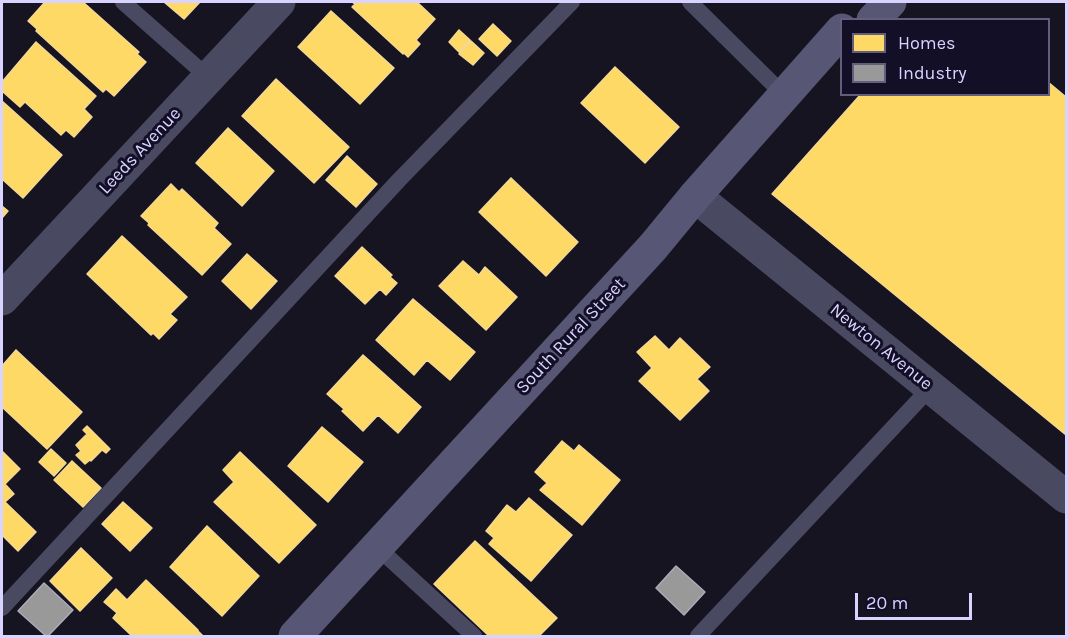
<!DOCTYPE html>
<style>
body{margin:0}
#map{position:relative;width:1068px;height:638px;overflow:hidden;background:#161421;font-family:Karla,sans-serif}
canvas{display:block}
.frame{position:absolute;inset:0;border:3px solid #d9d4ff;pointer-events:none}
.legend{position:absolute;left:840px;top:18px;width:210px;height:78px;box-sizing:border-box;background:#130f26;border:2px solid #625e7d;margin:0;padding:8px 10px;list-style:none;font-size:18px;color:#d9d4ff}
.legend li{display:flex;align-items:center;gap:12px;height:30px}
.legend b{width:30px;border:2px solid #625e7d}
.scale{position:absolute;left:855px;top:593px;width:117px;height:27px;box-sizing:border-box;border:3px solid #d9d4ff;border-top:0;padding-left:8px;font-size:18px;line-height:21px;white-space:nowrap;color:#d9d4ff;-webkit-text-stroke:4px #130f26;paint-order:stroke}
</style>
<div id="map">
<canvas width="1068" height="638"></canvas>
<div class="frame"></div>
<ul class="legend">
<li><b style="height:16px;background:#ffd966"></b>Homes</li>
<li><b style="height:16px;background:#999"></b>Industry</li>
</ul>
<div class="scale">20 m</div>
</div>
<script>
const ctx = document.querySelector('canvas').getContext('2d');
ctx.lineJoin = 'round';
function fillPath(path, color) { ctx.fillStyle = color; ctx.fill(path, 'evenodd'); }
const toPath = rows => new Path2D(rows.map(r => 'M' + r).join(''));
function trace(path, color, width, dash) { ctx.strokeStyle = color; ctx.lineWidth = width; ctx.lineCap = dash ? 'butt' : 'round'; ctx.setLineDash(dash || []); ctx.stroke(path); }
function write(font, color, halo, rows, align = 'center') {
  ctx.font = font + ' Karla,sans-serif'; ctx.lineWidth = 6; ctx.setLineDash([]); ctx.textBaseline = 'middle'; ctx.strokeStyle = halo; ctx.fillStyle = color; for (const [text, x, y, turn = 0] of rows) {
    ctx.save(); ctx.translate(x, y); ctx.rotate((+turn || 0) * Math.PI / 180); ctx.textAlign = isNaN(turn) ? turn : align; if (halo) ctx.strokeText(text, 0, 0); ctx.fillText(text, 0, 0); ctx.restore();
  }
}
const homes = toPath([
 [45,2,83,2,139,52,137,54,146,62,114,96,106,89,103,92,36,31,37,29,28,21,45,2],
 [164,2,200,2,184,19,164,2],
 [352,2,417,2,435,19,416,40,420,44,408,57,404,53,403,54,352,7,355,4,352,2],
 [331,11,394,68,360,104,298,47,331,11],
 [493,24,511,41,497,56,479,39,493,24],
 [459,30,470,40,459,52,449,42,459,30],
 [471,41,484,53,473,65,459,54,471,41],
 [36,42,96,96,84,109,92,117,74,137,66,130,61,135,25,102,20,107,2,91,2,82,36,42],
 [615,67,679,127,645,163,581,103,615,67],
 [276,79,349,147,314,183,242,116,276,79],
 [1048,82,1066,97,1066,435,772,194,861,94,1048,94,1048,82],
 [2,101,62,155,23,198,2,179,2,101],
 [228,128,274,171,242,206,196,163,228,128],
 [347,156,377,184,356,207,326,180,347,156],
 [511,178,578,242,546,276,479,212,511,178],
 [171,184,179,192,182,189,218,223,214,228,231,244,202,275,148,225,149,223,141,216,171,184],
 [2,206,8,211,2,218,2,206],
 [122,236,187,297,170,314,177,320,159,339,153,333,151,335,87,274,122,236],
 [362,247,392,275,390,277,397,283,386,295,380,289,365,304,335,276,362,247],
 [247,254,277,281,251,309,222,281,247,254],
 [463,261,479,275,485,267,517,297,486,330,439,286,463,261],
 [413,299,475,352,450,380,427,360,414,375,376,340,413,299],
 [655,336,669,350,680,338,710,367,697,379,709,391,680,420,639,381,652,368,637,352,655,336],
 [16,350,82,412,47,449,2,407,2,366,16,350],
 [363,355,421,407,398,433,378,415,363,431,342,411,344,409,327,394,363,355],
 [87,426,110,449,106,453,102,450,91,461,90,460,85,464,76,455,81,451,76,445,87,434,83,430,87,426],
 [322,427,363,462,328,502,288,466,322,427],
 [562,441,574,451,579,445,620,480,582,525,540,490,547,483,535,472,562,441],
 [51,449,66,463,54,476,39,462,51,449],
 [2,451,20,469,5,484,14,494,5,502,36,532,18,551,2,535,2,451],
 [240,452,316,525,279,563,214,502,234,482,223,470,240,452],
 [72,461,101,488,83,507,54,480,72,461],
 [529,498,572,535,531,581,489,544,494,538,486,531,507,505,516,512,529,498],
 [123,502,152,528,130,551,102,524,123,502],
 [207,526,259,576,222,616,170,567,207,526],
 [475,541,557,618,539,636,489,636,434,584,475,541],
 [81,548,112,578,80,611,50,581,81,548],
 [146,580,198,630,198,631,203,636,132,636,113,618,117,613,104,602,116,589,127,600,146,580]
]);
const industry = toPath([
 [676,566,705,592,684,615,656,588,676,566],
 [44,583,73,610,48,636,46,636,18,611,44,583]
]);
const service = toPath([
 [123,2,209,78],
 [690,2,784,95],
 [377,547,474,636],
 [2,608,399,180,572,2],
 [698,636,931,387]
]);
const minor = toPath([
 [695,196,1066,497],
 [2,299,279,2]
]);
const secondary = toPath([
 [873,20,890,2],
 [295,636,653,247,695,196,842,30]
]);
const streetNames = [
 ["Leeds Avenue",140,151,-47],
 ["South Rural Street",571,336,-47],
 ["Newton Avenue",881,347,39]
];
fillPath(homes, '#ffd966');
trace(homes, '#f4d894', 1.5);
fillPath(industry, '#999');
trace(industry, '#acabb8', 1.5);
trace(service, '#4a4962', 16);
trace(minor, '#4a4962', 33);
trace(secondary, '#575674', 33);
write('18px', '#d9d4ff', '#130f26', streetNames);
</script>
